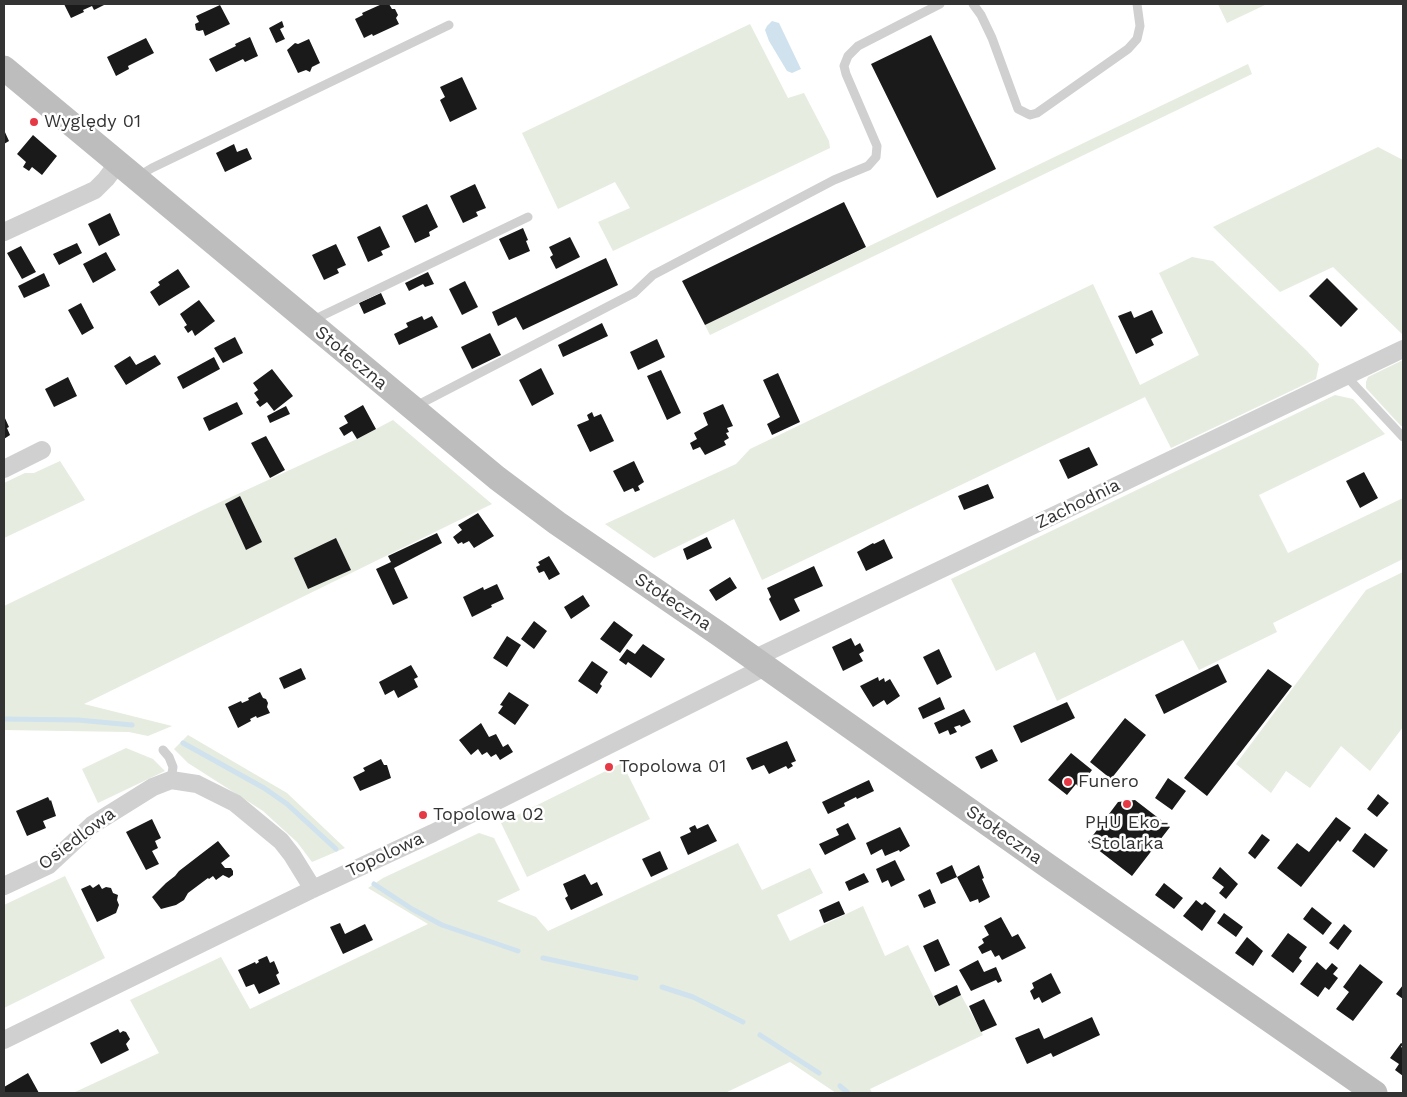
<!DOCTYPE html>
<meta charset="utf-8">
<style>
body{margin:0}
#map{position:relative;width:1407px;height:1097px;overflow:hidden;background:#fff;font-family:"Work Sans",sans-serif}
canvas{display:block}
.frame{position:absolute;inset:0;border:5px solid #333;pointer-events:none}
</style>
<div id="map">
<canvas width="1407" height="1097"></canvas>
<div class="frame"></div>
</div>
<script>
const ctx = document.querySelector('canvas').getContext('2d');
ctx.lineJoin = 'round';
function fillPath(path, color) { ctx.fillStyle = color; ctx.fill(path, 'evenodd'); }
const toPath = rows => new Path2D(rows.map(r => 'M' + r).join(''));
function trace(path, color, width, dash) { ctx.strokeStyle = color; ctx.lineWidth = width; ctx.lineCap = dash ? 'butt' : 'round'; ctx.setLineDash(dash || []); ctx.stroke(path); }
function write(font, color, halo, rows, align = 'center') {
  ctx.font = font + ' "Work Sans",sans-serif'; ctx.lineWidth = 5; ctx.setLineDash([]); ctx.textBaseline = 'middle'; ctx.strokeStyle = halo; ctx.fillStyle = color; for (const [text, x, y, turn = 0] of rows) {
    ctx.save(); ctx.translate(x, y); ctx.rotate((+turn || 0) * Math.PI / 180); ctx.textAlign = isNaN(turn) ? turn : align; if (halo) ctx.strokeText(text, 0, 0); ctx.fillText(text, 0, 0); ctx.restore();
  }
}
const green = toPath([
 [1218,4,1267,4,1227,23],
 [750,24,788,98,804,93,829,141,830,148,613,251,598,222,630,208,615,182,558,209,522,133],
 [1248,64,1252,74,710,335,705,325],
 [1378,147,1403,160,1403,333,1402,334,1333,267,1280,292,1213,227],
 [1192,257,1213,261,1307,351,1319,364,1316,379,1171,448,1145,397,762,580,734,519,654,558,605,524,736,464,750,449,1093,284,1140,385,1199,355,1159,273],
 [1403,360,1403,426,1401,426,1366,388,1366,382,1368,377],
 [1335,395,1353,399,1385,434,1259,495,1288,553,1403,498,1403,559,1273,623,1277,632,1199,670,1183,640,1057,701,1035,652,996,671,951,579],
 [393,420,492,504,84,704,172,726,148,736,129,732,4,730,4,606,203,510,357,439],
 [60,461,85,500,4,538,4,483,25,473,34,473],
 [1403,572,1403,727,1370,771,1341,746,1310,788,1286,771,1271,793,1236,764,1366,590],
 [188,735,287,793,345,848,312,862,297,842,263,811,188,763,174,749],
 [126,748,153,759,165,771,98,803,82,769],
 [622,763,650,819,527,877,501,823],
 [479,833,494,838,520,890,497,901,536,917,548,931,738,843,762,890,810,868,823,893,777,915,790,941,863,906,885,956,908,945,938,1006,961,995,983,1035,870,1089,872,1093,836,1093,790,1062,725,1093,73,1093,159,1053,130,1000,221,957,250,1009,428,924,368,888,383,878],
 [65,876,105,958,4,1008,4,905]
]);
const water = toPath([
 [772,21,779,23,801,69,792,73,787,71,769,41,765,30,767,26]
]);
const stream = toPath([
 [4,719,78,720,132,725],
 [183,743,264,788,287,804,336,849],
 [374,884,412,909,442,925,518,951],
 [543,958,636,978],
 [662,987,693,997,743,1022],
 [760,1035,819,1073],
 [840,1086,848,1093]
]);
const building = toPath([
 [64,4,106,4,94,10,92,6,83,10,84,12,71,18],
 [382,4,389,4,392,9,395,9,398,15,396,18,399,24,373,36,372,34,364,38,355,19,363,15,362,13],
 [220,5,230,24,205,36,203,30,199,31,196,30,195,24,199,22,196,16],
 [282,21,284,27,280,29,285,39,276,43,269,28],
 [931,35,996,169,937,198,871,64],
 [250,37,258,56,245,62,243,59,216,72,209,59,236,46,235,44],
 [146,38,154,53,128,66,129,69,116,76,107,57],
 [309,39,320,63,312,67,310,72,306,70,298,73,287,50,295,43,298,44],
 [462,77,477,109,450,122,440,100,445,97,440,87],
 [4,130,9,141,4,144],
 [33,135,57,156,42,175,32,167,29,171,23,167,26,162,17,154],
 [234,144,237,152,247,148,252,159,225,172,216,153],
 [475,184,486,208,476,212,478,216,463,223,450,196],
 [844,202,866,247,705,325,682,281],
 [427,204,438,227,429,232,430,236,415,243,402,216],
 [110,213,120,235,99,246,88,224],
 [380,226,390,247,381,251,383,255,368,262,357,237],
 [523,228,528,240,526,241,530,251,509,260,499,239],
 [570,237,580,257,556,269,550,257,553,255,549,247],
 [77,243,82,253,59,265,53,254],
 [336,244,346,265,337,269,339,273,324,280,312,255],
 [21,246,36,272,22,279,7,253],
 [106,252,116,270,93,283,83,264],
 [606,258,618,285,523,330,516,317,498,326,492,312],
 [178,269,190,287,159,306,150,292,160,285,158,282],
 [428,272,434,284,425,287,423,284,409,291,405,283],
 [44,273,50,286,24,298,18,286],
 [1327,278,1358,309,1341,327,1309,296],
 [465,281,478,307,462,315,449,289],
 [381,293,386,304,364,314,359,303],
 [199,300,215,321,195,336,192,330,188,333,184,327,187,325,180,314],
 [81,303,94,328,82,335,68,310],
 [1152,310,1163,333,1151,339,1154,345,1136,354,1118,316,1131,311,1134,318],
 [422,316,424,320,432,316,438,327,399,345,394,334,408,327,406,323],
 [602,323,608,336,563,357,558,345],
 [490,333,501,355,472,369,461,347],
 [235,337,243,353,223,363,214,348],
 [657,339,665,357,638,370,630,352],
 [155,355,161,364,126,385,114,366,130,356,136,365],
 [214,357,220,369,183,389,177,377],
 [541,368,554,394,532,406,519,380],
 [272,369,293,396,274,411,267,402,260,407,256,402,259,400,254,393,258,390,253,383],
 [661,370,681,413,667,420,647,376],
 [778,373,800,422,772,435,767,424,780,417,763,380],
 [68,377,77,396,54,407,45,389],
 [237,402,243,414,209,431,203,418],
 [723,404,733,426,727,428,729,432,726,433,729,438,724,441,726,445,705,455,700,447,693,450,690,443,697,439,694,433,708,425,703,413],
 [363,405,376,429,357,439,352,431,344,436,339,428,348,423,344,416],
 [286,406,290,414,270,423,267,416],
 [592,412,594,417,601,414,614,441,590,452,577,425,589,420,587,415],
 [4,416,9,427,7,428,10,435,4,439],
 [266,436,285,470,270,478,251,443],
 [1089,447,1098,465,1068,479,1059,460],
 [634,461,644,482,638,486,640,490,635,492,633,488,624,492,613,471],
 [1364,472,1378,498,1360,508,1346,481],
 [988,484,994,498,964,510,958,496],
 [240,496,262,542,246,550,225,504],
 [478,513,494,536,474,548,469,541,463,544,462,542,458,544,453,537,462,530,458,525],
 [437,533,442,543,394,568,408,598,393,605,376,569,391,562,388,556],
 [707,537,712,548,687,560,683,549],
 [336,538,351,570,308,589,294,558],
 [884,539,893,558,866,571,857,552,873,543,874,544],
 [549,556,560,574,549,580,544,571,539,573,536,567,540,565,538,562],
 [814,566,823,586,794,599,800,611,780,621,769,599,771,597,767,588],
 [730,577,737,588,716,601,709,590],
 [497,584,504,599,491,605,492,607,472,617,463,597,483,587,484,590],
 [583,595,590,606,571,619,564,607],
 [534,621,547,631,534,649,521,639],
 [614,621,633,635,620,653,600,639],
 [507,636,521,645,507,667,493,658],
 [851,638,855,646,860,643,864,651,859,654,863,661,843,671,832,647],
 [643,644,665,659,651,678,628,662,626,665,619,660,627,649,635,654],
 [939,649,952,677,937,685,923,657],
 [592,661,608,672,600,684,602,686,597,694,578,681],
 [1218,664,1227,682,1164,714,1155,695],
 [411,665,418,677,414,679,418,687,398,698,394,690,385,695,379,682],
 [301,668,306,679,284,689,279,678],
 [1268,669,1292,686,1207,796,1184,778],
 [878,677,879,681,884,678,885,682,890,679,900,696,887,705,884,700,873,707,860,686],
 [260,692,263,698,266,699,268,703,267,707,270,713,257,718,256,716,250,719,251,721,238,728,228,707,241,701,242,703,249,700,248,698],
 [509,692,529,705,515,725,498,713,503,706,500,705],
 [940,697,945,709,923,719,918,708],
 [1067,702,1075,718,1021,743,1013,726],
 [964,709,971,722,961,727,960,725,954,727,957,732,950,735,948,730,939,734,934,723],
 [1125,718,1146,735,1111,779,1090,762],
 [481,723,489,737,496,734,503,747,508,744,513,752,500,760,496,754,491,757,487,752,482,755,478,749,471,755,459,740],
 [787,741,796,761,791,763,793,766,788,769,786,766,769,774,764,765,752,770,746,758],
 [992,749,998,761,981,769,975,757],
 [1071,753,1092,770,1079,787,1076,784,1067,795,1048,780],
 [381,759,384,765,387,765,391,778,360,791,353,777,365,771,363,768],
 [1168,778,1186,791,1172,810,1155,798],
 [869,780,874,791,857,799,856,797,844,803,845,806,828,814,822,802],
 [1378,794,1389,803,1377,817,1367,809],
 [48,797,50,801,51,800,56,816,43,821,46,828,27,836,16,811],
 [1135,800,1170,827,1132,876,1088,842,1118,802],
 [1336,817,1351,828,1340,842,1338,840,1301,887,1277,868,1297,843,1309,852],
 [152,819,161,838,155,841,158,848,152,851,159,864,146,870,126,832],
 [848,823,856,839,825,855,819,844,839,835,836,829],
 [708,824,717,841,688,855,680,837,691,832,689,828,695,825,697,829],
 [900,827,910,846,900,852,899,850,885,856,882,849,871,855,866,843],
 [1365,833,1388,850,1374,868,1352,851],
 [1262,834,1270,840,1255,859,1248,853],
 [218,841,230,856,221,863,225,868,231,868,233,871,233,875,229,878,223,875,216,880,213,876,209,879,208,878,188,893,184,900,176,905,161,909,152,897,166,883,175,876,179,871],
 [660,851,668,869,651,877,642,859],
 [895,860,905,880,891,887,888,880,882,883,876,869],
 [952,865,957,877,941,884,936,873],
 [979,865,984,878,982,879,990,897,979,903,978,899,970,902,957,877],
 [1220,867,1238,884,1226,899,1219,893,1224,887,1212,878],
 [864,873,869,882,849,891,845,882],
 [585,874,591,885,597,882,603,895,571,910,565,898,568,896,563,884],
 [1164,883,1183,898,1174,909,1155,895],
 [99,884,102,889,106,887,111,888,113,893,118,895,117,900,119,905,116,913,97,922,81,889,90,885,93,888],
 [930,889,936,903,924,908,918,895],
 [1196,900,1202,905,1205,902,1216,911,1202,931,1183,916],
 [839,901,845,914,824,923,819,910],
 [1312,907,1332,923,1323,935,1303,919],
 [1224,913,1243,927,1236,937,1217,923],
 [1001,917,1012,937,1018,934,1026,948,1002,960,999,955,995,957,991,950,982,954,978,947,984,943,982,939,989,935,984,926],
 [340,923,345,934,365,924,373,940,343,954,330,927],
 [1344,924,1352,931,1338,950,1329,943],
 [1288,933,1307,947,1299,958,1302,961,1293,973,1271,956],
 [1247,937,1263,951,1253,966,1235,953],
 [938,939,950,965,935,972,923,946],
 [267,956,270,963,274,961,279,973,276,975,280,984,259,994,254,984,246,987,238,970,255,962,256,964,259,962,258,960],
 [978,960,984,972,996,967,1002,981,998,983,996,980,971,991,959,970],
 [1317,962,1326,970,1332,963,1338,968,1333,974,1338,978,1329,990,1325,987,1318,997,1300,984],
 [1360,964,1383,982,1353,1021,1336,1009,1349,992,1343,987],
 [1051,973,1061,993,1042,1003,1039,997,1034,1000,1030,991,1034,988,1032,983],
 [957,985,961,995,939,1006,934,996],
 [1403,985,1403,999,1396,994],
 [984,999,997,1025,981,1032,969,1006],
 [1092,1017,1100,1035,1053,1057,1051,1053,1027,1064,1015,1038,1039,1028,1044,1039],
 [118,1029,120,1033,123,1031,126,1032,130,1039,126,1044,129,1050,101,1064,90,1043],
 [1401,1043,1403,1044,1401,1047,1403,1048,1403,1076,1395,1070,1399,1064,1390,1058],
 [28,1073,39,1093,4,1093,4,1087]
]);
const lane = toPath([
 [973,4,981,15,992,38,1018,109,1030,115,1037,113,1128,49,1137,39,1140,26,1137,4],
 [137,177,152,168,449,25],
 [311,321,528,217],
 [1346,376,1403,437],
 [414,407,634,293,653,275,834,180,868,166,876,157,877,146,846,74,844,66,848,56,858,46,940,4],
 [163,750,169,757,173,767,171,780]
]);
const street = toPath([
 [4,232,95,190,106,179,118,163],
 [4,469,42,450],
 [753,659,1403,349],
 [4,886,49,865,92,825,153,787,171,780,197,784,235,803,281,841,292,855,313,889],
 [4,1040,313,889,433,833,765,667]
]);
const secondary = toPath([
 [4,68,497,478,557,523,719,634,1048,866,1375,1093]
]);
const markers = [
 [34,122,5,"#e63946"],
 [609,767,5,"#e63946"],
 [1068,782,5,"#e63946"],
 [1127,804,5,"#e63946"],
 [423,815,5,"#e63946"]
];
const poiNames = [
 ["Wyględy 01",44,122],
 ["Topolowa 01",619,767],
 ["Funero",1078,782],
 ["Topolowa 02",433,815],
 ["PHU Eko-",1127,823,"center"],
 ["Stolarka",1127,844,"center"]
];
const streetNames = [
 ["Stołeczna",351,358,40],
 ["Zachodnia",1078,504,-26],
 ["Stołeczna",673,602,34],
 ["Stołeczna",1004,835,35],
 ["Osiedlowa",77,839,-37],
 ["Topolowa",385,855,-25]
];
fillPath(green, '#e6ecdf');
fillPath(water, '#cfe2ee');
trace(stream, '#cfe2ee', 5);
fillPath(building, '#1a1a1a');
trace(lane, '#d0d0d0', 9);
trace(street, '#d0d0d0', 18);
trace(secondary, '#bdbdbd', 25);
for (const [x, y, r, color] of markers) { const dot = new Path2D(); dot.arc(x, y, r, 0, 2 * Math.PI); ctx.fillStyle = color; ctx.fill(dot); trace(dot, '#fff', 2); }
write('18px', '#333', '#fff', poiNames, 'left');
write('18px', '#333', '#fff', streetNames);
</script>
